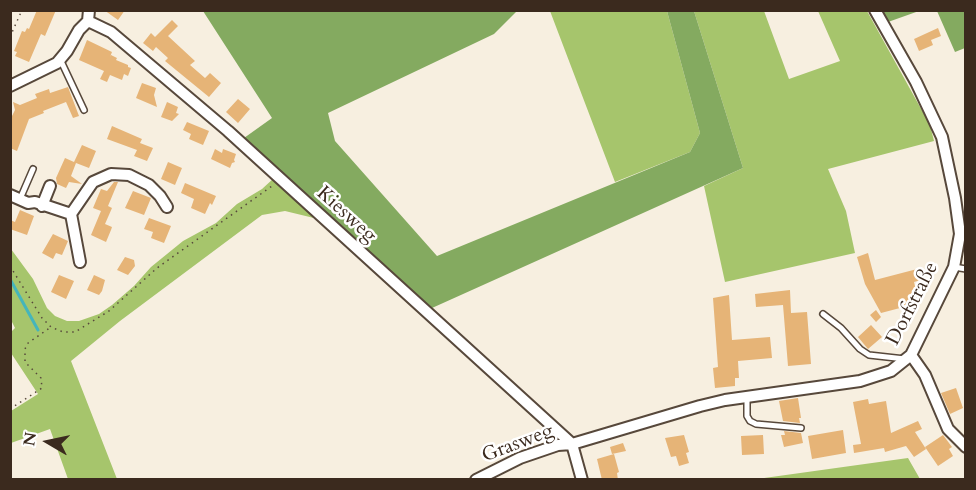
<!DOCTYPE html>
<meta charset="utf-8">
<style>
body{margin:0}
#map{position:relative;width:976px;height:490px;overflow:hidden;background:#f7efe0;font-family:Cardo,serif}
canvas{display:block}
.frame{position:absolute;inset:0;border:12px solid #3b2a1e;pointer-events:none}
.north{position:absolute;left:18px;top:412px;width:60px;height:60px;-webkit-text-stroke:4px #fff;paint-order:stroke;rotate:279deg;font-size:16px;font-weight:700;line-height:24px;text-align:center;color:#3b2a1e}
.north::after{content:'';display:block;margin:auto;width:21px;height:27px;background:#3b2a1e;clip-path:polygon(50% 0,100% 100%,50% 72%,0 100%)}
</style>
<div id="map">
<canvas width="976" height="490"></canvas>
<div class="frame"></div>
<div class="north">N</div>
</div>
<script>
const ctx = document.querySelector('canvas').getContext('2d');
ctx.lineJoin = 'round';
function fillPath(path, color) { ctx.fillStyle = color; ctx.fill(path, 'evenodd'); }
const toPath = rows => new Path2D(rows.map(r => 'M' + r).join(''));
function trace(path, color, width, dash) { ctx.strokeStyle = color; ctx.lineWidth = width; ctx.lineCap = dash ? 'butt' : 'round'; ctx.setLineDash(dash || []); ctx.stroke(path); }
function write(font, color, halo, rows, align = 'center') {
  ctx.font = font + ' Cardo,serif'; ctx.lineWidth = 5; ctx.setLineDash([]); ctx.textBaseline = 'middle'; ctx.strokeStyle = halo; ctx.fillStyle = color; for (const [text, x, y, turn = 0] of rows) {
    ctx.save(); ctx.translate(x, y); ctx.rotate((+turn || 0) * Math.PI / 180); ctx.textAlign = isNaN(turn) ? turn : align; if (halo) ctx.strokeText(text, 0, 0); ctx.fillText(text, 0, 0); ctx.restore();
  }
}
const green = toPath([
 [550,11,667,11,700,133,690,152,615,182],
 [694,11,764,11,789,79,840,61,818,11,867,11,930,125,934,141,828,169,846,211,855,253,725,282,704,186,743,168],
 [274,178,318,219,285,211,262,215,120,321,71,361,117,479,68,479,50,429,11,443,11,411,38,394,11,353,11,332,15,328,11,320,11,249,33,279,47,308,55,316,67,321,79,321,99,314,112,305,134,286,151,267,183,241,216,223,237,204,262,189],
 [908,458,920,479,757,479]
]);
const forest = toPath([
 [203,11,517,11,494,34,328,113,335,141,437,256,690,152,700,133,667,11,694,11,743,168,432,308,244,138,272,118],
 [882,11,882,10,919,11,888,22],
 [937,11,965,11,965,48,955,52]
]);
const stream = toPath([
 [10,279,38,330]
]);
const building = toPath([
 [37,10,56,10,45,36,41,34,29,62,15,56,17,52,14,51,22,31,25,32,27,28,29,29],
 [104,10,125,10,118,20],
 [172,20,178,26,168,36,195,61,190,65,205,78,210,73,221,83,209,97,165,61,168,58,156,47,153,51,143,43,151,33,155,37],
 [938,28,941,36,931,40,933,45,919,51,914,39],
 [87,40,112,52,110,57,111,55,117,58,116,60,128,65,128,67,131,68,128,76,124,74,122,80,110,75,107,82,100,79,104,71,79,60],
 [142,83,156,88,154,95,157,107,136,98],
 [68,87,79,116,73,118,66,102,43,111,44,113,29,119,17,151,10,148,10,120,15,110,13,102,20,105,37,98,35,94,49,89,50,93],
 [238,99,250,109,238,123,226,112],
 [167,102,178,107,176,113,179,114,172,121,161,117],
 [187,122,209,131,203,145,189,139,191,134,183,130],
 [112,126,142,139,140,143,153,148,147,161,134,156,137,150,107,139],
 [82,145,96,151,89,168,76,163,71,176,82,184,69,182,66,188,57,184,56,178,65,158,74,162],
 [215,149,222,153,223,149,236,154,234,160,235,162,232,163,230,168,211,159],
 [168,162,182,168,175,185,161,179],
 [114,182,118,182,108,206,112,208,105,224,112,227,111,230,106,242,91,235,101,211,93,208,101,189,107,191],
 [185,183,216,196,212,205,210,203,205,214,191,208,194,199,181,193],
 [133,191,151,198,144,215,125,208],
 [20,210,34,216,27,235,10,229,10,220,15,222],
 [149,218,171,226,164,243,151,238,153,232,144,229],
 [53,234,68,241,62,255,56,253,53,259,42,253],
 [868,253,875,280,921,268,924,279,914,282,919,303,881,313,865,284,857,257],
 [125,257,134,260,135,266,128,275,117,270],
 [59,275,74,281,66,299,51,292],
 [94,275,105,280,102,291,99,295,87,290],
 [790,290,791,313,807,312,811,364,788,366,783,305,756,307,755,294],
 [729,295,732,340,770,337,772,358,738,361,739,378,735,378,735,386,715,388,713,368,718,367,713,298],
 [876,310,881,317,876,322,870,315],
 [871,325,882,337,868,349,858,337],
 [956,388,963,408,950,414,941,393],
 [798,398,801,418,799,418,800,423,783,421,779,401],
 [868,399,869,404,886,401,891,433,918,421,922,429,915,432,926,449,914,457,906,446,885,452,884,448,854,453,853,445,861,444,853,402],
 [843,430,846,453,812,459,808,436],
 [784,431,801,433,803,443,784,447,781,435,785,435],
 [684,435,689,452,686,453,689,463,679,466,676,456,671,457,665,438],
 [763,435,764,454,742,455,741,436],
 [943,435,952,447,949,449,953,456,938,466,925,447],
 [623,443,626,451,612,454,610,447],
 [614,454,619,472,617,473,618,480,602,480,597,459]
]);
const path = toPath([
 [10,37,22,10],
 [10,266,42,318,51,327,63,332,75,332,109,311,157,268,272,186],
 [10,409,42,388,41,378,25,362,25,349,28,343,51,327]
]);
const lane = toPath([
 [60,59,84,110],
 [20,199,33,169],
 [954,267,966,269],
 [823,314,841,328,860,349,869,355,905,359],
 [747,397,747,416,750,421,756,424,801,428]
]);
const street = toPath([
 [88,21,111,32,228,131,572,444],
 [10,86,57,63,67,51,79,30,88,21,89,10],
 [10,195,28,203,35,202,71,214,80,262],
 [42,206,50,186],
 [71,214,93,182,111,174,129,175,149,185,160,196,167,207],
 [911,355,925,375,948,429,966,447],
 [572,444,582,480],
 [476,480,520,458,558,445,572,444,700,406,725,400,860,381,891,371,911,355,954,267,960,234,955,198,942,137,916,82,875,10]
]);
const streetNames = [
 ["Kiesweg",346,215,42],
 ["Dorfstraße",913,304,-63],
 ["Grasweg",518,444,-21]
];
fillPath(green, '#a6c56c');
fillPath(forest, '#84aa60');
trace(stream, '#45b5bb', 3);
fillPath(building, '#e6b477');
trace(lane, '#57483b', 8);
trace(street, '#57483b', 14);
trace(path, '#57483b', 1.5, [1.5, 4.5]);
trace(lane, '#fff', 5);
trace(street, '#fff', 10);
write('20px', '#3b2a1e', '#fff', streetNames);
</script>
